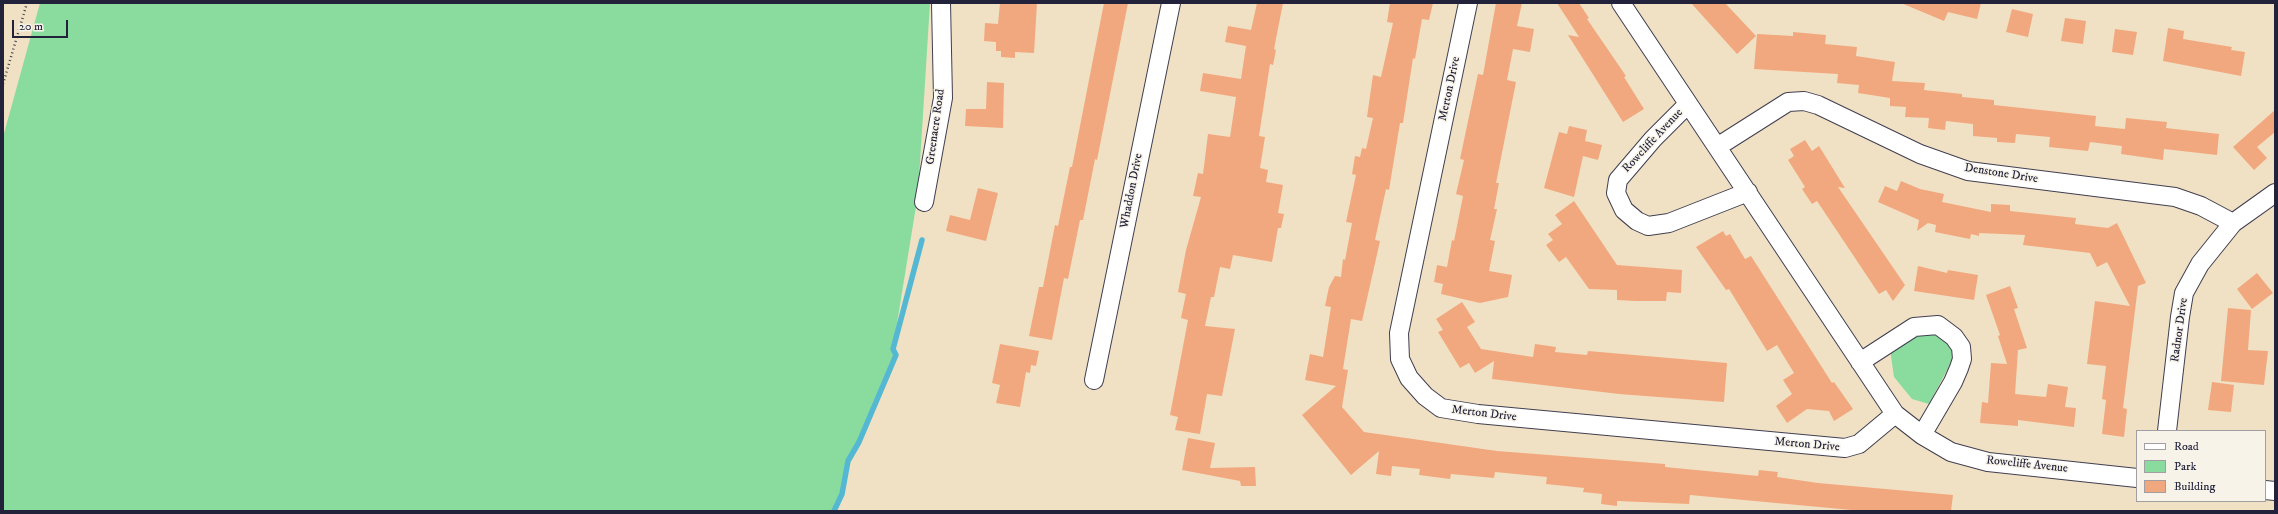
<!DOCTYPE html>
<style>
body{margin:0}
#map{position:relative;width:2278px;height:514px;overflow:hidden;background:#f0e1c4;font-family:"IM FELL DW Pica",serif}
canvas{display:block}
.frame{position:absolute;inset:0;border:4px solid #22223b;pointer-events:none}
.legend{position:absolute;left:2136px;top:430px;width:130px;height:72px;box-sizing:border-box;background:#f7f3e8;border:1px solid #a29fa3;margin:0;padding:5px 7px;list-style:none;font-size:12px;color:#22223b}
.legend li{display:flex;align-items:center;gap:8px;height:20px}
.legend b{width:20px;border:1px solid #a29fa3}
.scale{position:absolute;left:12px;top:20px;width:56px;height:18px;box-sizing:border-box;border:2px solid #22223b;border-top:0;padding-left:5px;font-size:12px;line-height:14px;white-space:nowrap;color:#22223b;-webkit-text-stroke:3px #f7f3e8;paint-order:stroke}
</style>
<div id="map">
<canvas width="2278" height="514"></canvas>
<div class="frame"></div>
<ul class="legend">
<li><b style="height:5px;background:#fff"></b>Road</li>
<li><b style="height:11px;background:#89dc9e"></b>Park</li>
<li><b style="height:11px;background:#f2a87e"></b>Building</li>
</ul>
<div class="scale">20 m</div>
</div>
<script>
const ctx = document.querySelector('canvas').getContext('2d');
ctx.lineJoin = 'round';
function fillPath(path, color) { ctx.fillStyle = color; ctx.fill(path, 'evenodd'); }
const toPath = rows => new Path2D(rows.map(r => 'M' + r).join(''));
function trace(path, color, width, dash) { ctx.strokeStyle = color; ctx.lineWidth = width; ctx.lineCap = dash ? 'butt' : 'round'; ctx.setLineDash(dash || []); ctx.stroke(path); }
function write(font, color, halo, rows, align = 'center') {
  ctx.font = font + ' "IM FELL DW Pica",serif'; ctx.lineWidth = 3; ctx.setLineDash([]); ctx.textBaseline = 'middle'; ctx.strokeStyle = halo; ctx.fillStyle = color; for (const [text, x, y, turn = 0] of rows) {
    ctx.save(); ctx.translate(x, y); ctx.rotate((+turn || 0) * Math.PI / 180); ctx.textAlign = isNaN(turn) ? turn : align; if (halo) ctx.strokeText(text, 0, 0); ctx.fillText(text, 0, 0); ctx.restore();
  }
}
const green = toPath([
 [40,3,930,3,918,194,893,348,896,355,859,442,848,461,842,494,834,511,3,511,3,137],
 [1939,331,1953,348,1954,357,1929,404,1912,399,1894,377,1890,349,1913,336]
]);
const stream = toPath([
 [834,511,842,494,848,461,859,442,896,355,893,349,922,240]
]);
const building = toPath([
 [1000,3,1037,3,1034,53,1015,52,1015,58,1001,57,1001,51,996,51,996,42,984,41,985,23,998,24],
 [1104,3,1128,3,1097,160,1095,159,1083,220,1080,220,1068,279,1064,278,1052,340,1029,336,1039,287,1043,287,1055,225,1058,226,1070,167,1072,167],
 [1257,3,1283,3,1274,49,1276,50,1273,65,1270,64,1259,136,1265,137,1260,168,1268,170,1266,182,1283,185,1278,213,1284,214,1281,228,1278,228,1272,262,1233,255,1230,269,1220,267,1214,297,1211,297,1205,326,1235,329,1222,396,1207,394,1200,434,1175,430,1178,417,1170,415,1188,320,1181,318,1186,294,1178,292,1186,250,1201,197,1193,196,1198,173,1203,174,1208,134,1230,137,1236,97,1200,91,1203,73,1241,79,1246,46,1225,42,1228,26,1251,30],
 [1390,3,1433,3,1429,20,1422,19,1415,59,1413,58,1403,123,1400,123,1389,190,1386,189,1375,240,1380,241,1362,321,1351,319,1343,369,1348,370,1342,407,1364,432,1497,451,1665,464,1665,467,1758,476,1759,470,1778,472,1777,477,1818,483,1953,495,1951,511,1862,511,1690,495,1689,504,1617,501,1617,506,1601,504,1602,494,1583,492,1584,488,1546,484,1547,477,1495,472,1494,478,1451,474,1450,479,1419,475,1420,469,1392,466,1391,476,1376,474,1379,451,1351,475,1302,415,1336,386,1305,380,1310,354,1323,357,1331,307,1325,306,1329,287,1335,276,1341,277,1343,259,1345,260,1352,223,1346,222,1356,175,1352,174,1355,156,1360,157,1362,148,1366,149,1373,118,1367,117,1373,75,1381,77,1393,23,1387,22],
 [1496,3,1522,3,1517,26,1534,29,1530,52,1513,49,1507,80,1516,82,1496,183,1499,183,1494,209,1497,209,1490,240,1495,241,1489,271,1512,275,1508,297,1480,303,1441,294,1443,284,1434,282,1437,265,1447,267,1452,240,1454,241,1463,196,1456,194,1464,160,1460,159,1478,74,1483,75],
 [1557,3,1579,3,1589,18,1587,19,1626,76,1624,77,1644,109,1623,122,1568,35,1579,37],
 [1691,3,1725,3,1756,36,1737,54],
 [1901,3,1981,3,1977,19,1948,12,1944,21],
 [2012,9,2033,14,2028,37,2006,32],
 [2065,18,2086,21,2083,44,2061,41],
 [2168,28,2184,31,2183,39,2232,47,2231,50,2245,52,2241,76,2163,61],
 [2115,29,2137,32,2133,55,2112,52],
 [1793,32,1826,35,1825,44,1857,47,1856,56,1895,62,1892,81,1925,83,1924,90,1962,94,1962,97,1994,100,1994,105,2096,116,2095,126,2125,129,2126,118,2167,122,2166,128,2219,134,2217,155,2164,149,2163,160,2121,154,2122,146,2090,142,2088,151,2049,147,2050,137,2016,134,2015,143,1997,142,1997,138,1973,136,1973,124,1946,121,1945,130,1928,128,1929,118,1905,117,1906,107,1890,106,1890,98,1858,93,1859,85,1837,83,1838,74,1754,69,1757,34,1793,36],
 [987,82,1004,83,1003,128,965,126,966,109,986,109],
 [2275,110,2275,132,2257,147,2267,158,2254,170,2233,147],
 [1569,126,1587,130,1585,141,1602,145,1598,160,1583,156,1574,197,1544,188,1559,132,1567,134],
 [1805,140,1812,151,1819,146,1845,188,1838,187,1905,285,1893,301,1886,290,1879,294,1817,201,1812,204,1802,189,1805,187,1788,160,1794,156,1790,149],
 [1901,181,1920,189,1944,194,1942,202,1991,212,1991,204,2010,205,2010,211,2076,218,2075,224,2108,228,2117,223,2146,283,2138,286,2123,408,2127,409,2124,437,2102,434,2106,400,2102,399,2106,366,2087,364,2095,301,2130,306,2107,262,2097,267,2090,253,2023,245,2025,235,1979,233,1979,236,1971,234,1970,239,1935,232,1936,225,1928,223,1917,231,1919,220,1878,202,1885,186,1897,191],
 [978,188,998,193,986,241,946,231,950,215,970,220],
 [1574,201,1617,265,1682,270,1681,293,1667,292,1666,301,1635,301,1617,300,1617,290,1589,289,1566,257,1559,262,1546,245,1553,240,1548,234,1562,224,1555,215],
 [1723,231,1726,236,1730,234,1745,259,1751,256,1832,383,1834,382,1853,409,1834,421,1829,411,1807,409,1787,423,1776,406,1792,394,1783,380,1794,373,1777,345,1767,351,1729,289,1726,290,1696,247],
 [1918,266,1947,273,1948,270,1978,275,1974,300,1914,291],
 [2257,273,2273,293,2252,309,2237,289],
 [2010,286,2018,308,2014,309,2027,348,2018,350,2015,394,2046,397,2048,384,2068,387,2065,407,2076,408,2074,427,2018,420,2018,426,1980,423,1982,402,1988,403,1991,363,2007,364,1998,336,2000,335,1986,295],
 [1462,302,1475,322,1467,327,1481,349,1533,357,1535,344,1556,347,1555,352,1587,355,1588,351,1727,363,1724,402,1619,394,1492,379,1494,361,1475,373,1469,363,1460,368,1438,332,1443,330,1436,319],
 [2228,308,2251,310,2248,350,2268,351,2264,385,2221,381],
 [1000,344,1039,351,1036,366,1031,365,1030,373,1026,372,1020,407,996,403,1000,385,992,383],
 [2212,382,2234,385,2231,412,2208,410],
 [1188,438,1215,443,1210,468,1255,467,1256,486,1241,486,1240,481,1182,470]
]);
const path = toPath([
 [3,84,27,3]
]);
const street = toPath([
 [1468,3,1399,333,1400,359,1409,378,1425,396,1441,408,1478,414,1845,448,1859,444,1895,414],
 [1621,3,1895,414,1922,435,1951,452,1988,462,2137,478],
 [1688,104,1653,139,1618,180,1616,193,1624,210,1637,221,1648,226,1669,223,1748,192],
 [1717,147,1788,102,1804,101,1818,105,1920,154,1968,171,2175,197,2201,206,2233,223],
 [924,202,943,98,941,3],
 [1860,362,1914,327,1938,325,1954,337,1961,347,1962,359,1959,368,1953,382,1922,435],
 [1094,380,1171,3],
 [2167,431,2180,317,2184,293,2200,264,2233,223,2275,193],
 [2265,490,2275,491]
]);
const streetNames = [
 ["Merton Drive",1450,89,-78],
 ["Greenacre Road",936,127,-82],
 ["Rowcliffe Avenue",1653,141,-47],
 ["Denstone Drive",2001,174,9],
 ["Whaddon Drive",1132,191,-79],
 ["Radnor Drive",2180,330,-82],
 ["Merton Drive",1484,414,7],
 ["Merton Drive",1807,445,5],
 ["Rowcliffe Avenue",2027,465,6]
];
fillPath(green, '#89dc9e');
trace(stream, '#54b8d3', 5.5);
fillPath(building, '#f2a87e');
trace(street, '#413f50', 20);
trace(path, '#413f50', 2.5, [1, 3]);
trace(street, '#fff', 18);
write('12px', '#22223b', '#f7f3e8', streetNames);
</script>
